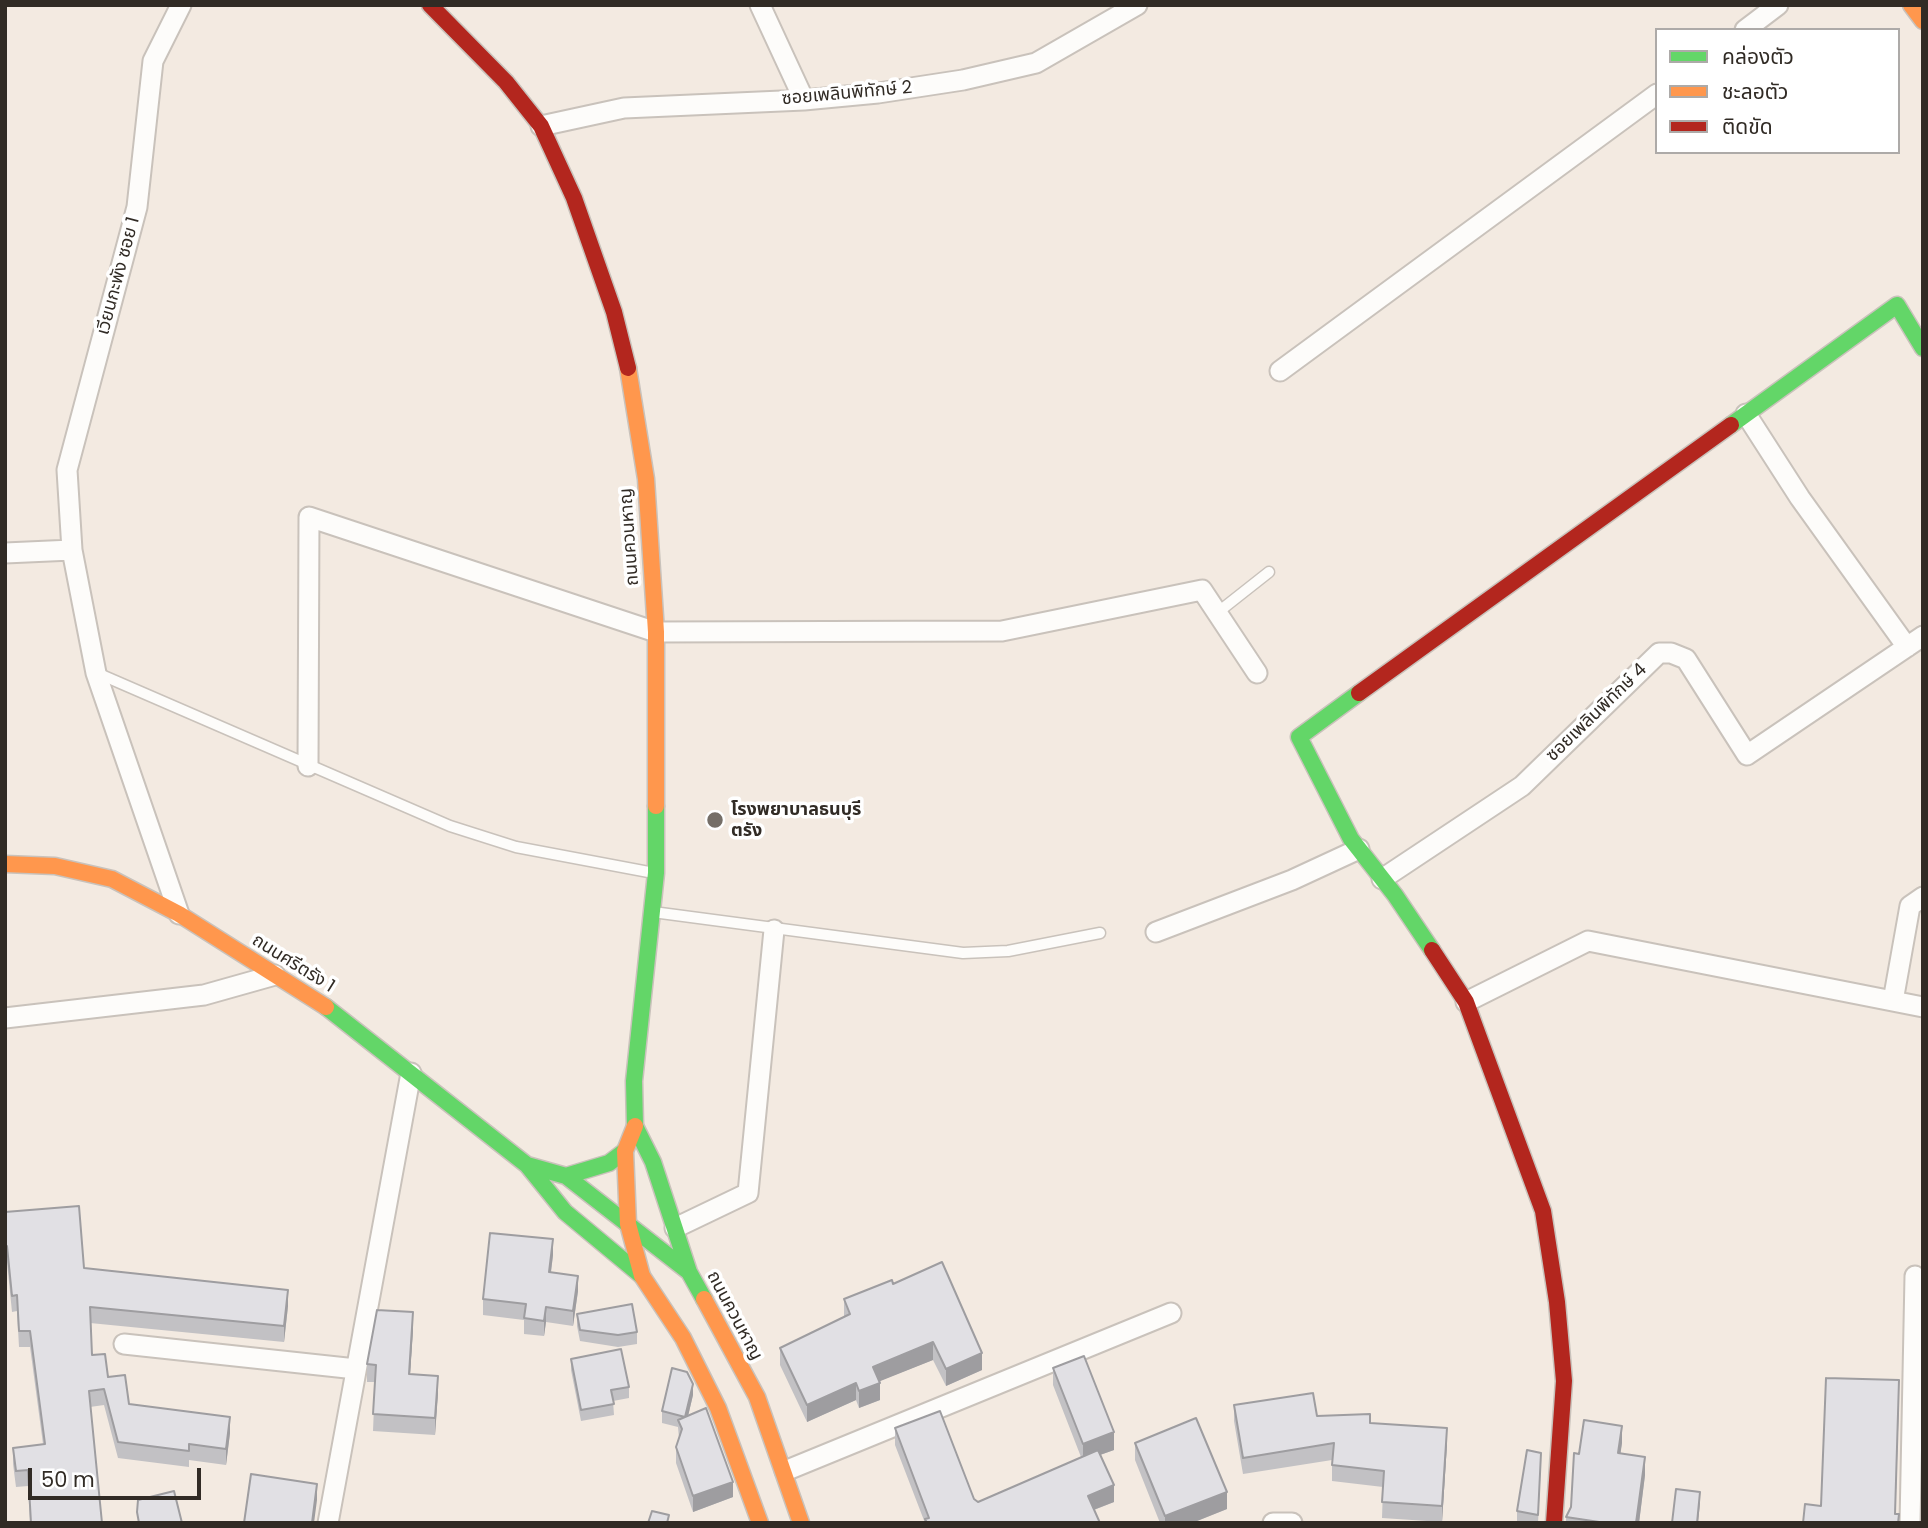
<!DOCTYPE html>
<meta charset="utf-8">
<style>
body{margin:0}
#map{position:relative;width:1928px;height:1528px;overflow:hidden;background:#f3eae1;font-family:Poppins,"Noto Sans Thai",sans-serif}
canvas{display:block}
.frame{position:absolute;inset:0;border:7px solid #312b25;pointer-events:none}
.legend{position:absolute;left:1655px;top:28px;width:245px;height:126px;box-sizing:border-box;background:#fff;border:2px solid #adaaa8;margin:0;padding:9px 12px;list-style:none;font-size:21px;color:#312b25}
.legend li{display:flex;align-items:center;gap:14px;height:35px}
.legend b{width:35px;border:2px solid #adaaa8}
.scale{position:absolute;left:28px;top:1468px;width:173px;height:32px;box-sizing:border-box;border:4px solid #312b25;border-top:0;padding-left:9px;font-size:21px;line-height:24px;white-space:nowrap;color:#312b25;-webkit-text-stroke:5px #fff;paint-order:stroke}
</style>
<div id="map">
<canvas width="1928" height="1528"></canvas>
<div class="frame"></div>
<ul class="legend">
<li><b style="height:9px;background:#63d668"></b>คล่องตัว</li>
<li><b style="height:9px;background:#ff974d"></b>ชะลอตัว</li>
<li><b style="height:9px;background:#b3261e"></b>ติดขัด</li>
</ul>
<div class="scale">50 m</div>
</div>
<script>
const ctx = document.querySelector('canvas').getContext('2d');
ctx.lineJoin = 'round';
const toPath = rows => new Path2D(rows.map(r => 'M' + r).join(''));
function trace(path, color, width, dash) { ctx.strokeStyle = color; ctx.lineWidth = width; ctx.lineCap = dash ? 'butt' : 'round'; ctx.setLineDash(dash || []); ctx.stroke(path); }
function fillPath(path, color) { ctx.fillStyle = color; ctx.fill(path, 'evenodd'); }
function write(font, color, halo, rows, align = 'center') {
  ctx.font = font + ' Poppins,"Noto Sans Thai",sans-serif'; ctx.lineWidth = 7; ctx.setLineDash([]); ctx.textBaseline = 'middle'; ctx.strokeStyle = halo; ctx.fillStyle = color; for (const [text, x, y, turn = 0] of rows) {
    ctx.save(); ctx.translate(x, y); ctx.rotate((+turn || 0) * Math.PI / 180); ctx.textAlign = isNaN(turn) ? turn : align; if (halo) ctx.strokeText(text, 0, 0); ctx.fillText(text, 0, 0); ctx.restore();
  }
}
const lane = toPath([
 [1217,613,1269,572],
 [97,673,450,826,516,847,654,873],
 [653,912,963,953,1008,951,1100,933]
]);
const street = toPath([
 [760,5,804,100],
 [1745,30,1778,5],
 [541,126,624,108,804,100,878,93,963,80,1036,63,1137,5],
 [1280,371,1657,94],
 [1746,414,1800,498,1907,647],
 [5,553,72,550],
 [308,766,309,517,656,632,1002,631,1202,590,1257,673],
 [1382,879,1522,786,1659,653,1671,653,1686,659,1747,755,1923,636],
 [179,914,96,673,72,550,67,470,137,207,153,61,181,5],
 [1156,932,1292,880,1359,849],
 [1893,1001,1910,906,1923,897],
 [1466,1002,1588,941,1923,1007],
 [5,1018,204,995,275,975],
 [675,1228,748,1193,774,930],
 [124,1344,356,1369],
 [785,1471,1171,1313],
 [328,1523,411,1073],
 [1273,1523,1292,1523],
 [1910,1523,1915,1276]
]);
const fast = toPath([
 [1731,425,1897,305,1923,348],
 [1359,693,1299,737,1351,839,1395,895,1432,950],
 [656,806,656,873,634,1081,635,1126,653,1162,689,1272,704,1299],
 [326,1007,527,1165,565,1212,642,1276],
 [527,1165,566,1176,689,1272],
 [566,1176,609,1163,625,1151]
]);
const slow = toPath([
 [1911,5,1923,21],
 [628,368,646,479,656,632,656,806],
 [5,864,55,866,112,879,179,914,326,1007],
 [635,1126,625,1151,628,1224,642,1276,683,1338,718,1408,760,1523],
 [704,1299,757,1397,801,1523]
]);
const jam = toPath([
 [430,5,506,82,541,126,574,198,614,312,628,368],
 [1359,693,1731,425],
 [1432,950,1466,1002,1543,1211,1557,1302,1564,1381,1554,1523]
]);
const wall = toPath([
 [5,1212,84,1268,288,1306,284,1342,90,1323,92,1355,129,1404,230,1433,226,1465,189,1460,189,1467,118,1458,104,1405,90,1407,102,1523,30,1523,28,1486,16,1487,13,1464,13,1448,43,1444,30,1347,19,1347,17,1311,12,1312,7,1262,5,1262],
 [553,1255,551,1272,578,1291,573,1326,546,1322,544,1336,524,1334,524,1320,483,1315,483,1299],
 [893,1284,982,1370,946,1386,933,1360,879,1381,880,1400,859,1408,856,1400,807,1422,780,1365,780,1348,844,1317,844,1299],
 [577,1314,637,1332,637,1344,618,1347,580,1341,577,1326],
 [413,1330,410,1374,438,1393,435,1435,373,1431,375,1382,367,1382,367,1364],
 [571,1359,629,1387,629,1398,613,1401,614,1415,581,1421,571,1370],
 [1053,1368,1114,1450,1100,1455,1114,1502,1094,1510,1100,1523,925,1523,895,1445,895,1428,974,1499,978,1502,1081,1457,1053,1385],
 [693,1395,688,1416,733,1497,693,1512,676,1463,676,1447,679,1438,678,1427,662,1423,662,1411],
 [1234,1405,1370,1423,1447,1444,1442,1522,1382,1518,1383,1487,1332,1481,1332,1460,1243,1474,1234,1421],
 [1135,1443,1227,1509,1192,1523,1160,1523,1135,1460],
 [1622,1443,1620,1454,1645,1475,1639,1523,1566,1523,1566,1517,1571,1507,1579,1454],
 [1541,1464,1538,1523,1517,1523,1517,1511]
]);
const shadedWall = toPath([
 [553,1239,553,1255,549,1287,549,1272],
 [578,1276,578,1291,573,1326,573,1311],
 [288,1290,288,1306,284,1342,284,1326],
 [546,1307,546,1322,544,1336,544,1321],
 [413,1312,413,1330,409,1391,409,1374],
 [933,1342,933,1360,873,1384,873,1367],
 [982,1353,982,1370,946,1386,946,1369],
 [438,1376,438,1393,435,1435,435,1418],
 [1899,1380,1899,1401,1895,1523],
 [856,1383,856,1400,807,1422,807,1405],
 [880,1383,880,1400,859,1408,859,1391],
 [693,1384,693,1395,685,1429,685,1417],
 [230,1417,230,1433,226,1465,226,1449],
 [1622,1426,1622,1443,1618,1471,1618,1453],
 [1447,1428,1447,1444,1442,1522,1442,1506],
 [1114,1432,1114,1450,1083,1461,1083,1444],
 [1645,1457,1645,1475,1639,1523,1636,1523],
 [733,1482,733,1497,693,1512,693,1496],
 [317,1484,317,1500,314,1523,312,1523],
 [1114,1485,1114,1502,1088,1512,1088,1496],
 [1227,1492,1227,1509,1192,1523,1165,1523,1165,1516],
 [1700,1492,1700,1503,1698,1523,1697,1523]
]);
const building = toPath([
 [79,1206,84,1268,288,1290,284,1326,90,1307,92,1355,105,1354,108,1377,125,1375,129,1404,230,1417,226,1449,189,1444,189,1451,118,1442,104,1389,89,1391,102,1523,31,1523,28,1470,16,1471,13,1448,45,1444,30,1331,19,1331,17,1295,12,1296,7,1246,5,1246,5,1212,79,1206],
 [490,1233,553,1239,549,1272,578,1276,573,1311,546,1307,544,1321,524,1318,526,1304,483,1299,490,1233],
 [942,1262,982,1353,946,1369,933,1342,873,1367,880,1383,859,1391,856,1383,807,1405,780,1348,850,1314,844,1299,892,1280,893,1284,942,1262],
 [632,1304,637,1332,618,1335,580,1330,577,1314,632,1304],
 [377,1310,413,1312,409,1374,438,1376,435,1418,373,1414,376,1365,367,1364,377,1310],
 [621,1349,629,1387,611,1390,614,1404,581,1410,571,1359,621,1349],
 [1084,1356,1114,1432,1083,1444,1053,1368,1084,1356],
 [672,1368,687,1372,693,1384,685,1417,662,1411,672,1368],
 [1826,1378,1899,1380,1895,1514,1899,1514,1898,1523,1803,1523,1805,1504,1821,1506,1826,1378],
 [1313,1393,1317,1416,1370,1414,1370,1423,1447,1428,1442,1506,1382,1502,1384,1471,1332,1465,1334,1443,1243,1458,1234,1405,1313,1393],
 [706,1408,733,1482,693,1496,676,1447,682,1429,678,1420,706,1408],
 [940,1411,974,1499,978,1502,1098,1450,1114,1485,1088,1496,1100,1523,927,1523,925,1519,929,1518,895,1428,940,1411],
 [1196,1418,1227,1492,1165,1516,1135,1443,1196,1418],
 [1584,1420,1622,1426,1618,1453,1645,1457,1636,1523,1606,1523,1566,1517,1571,1507,1574,1453,1579,1454,1584,1420],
 [1527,1450,1541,1453,1538,1515,1517,1511,1527,1450],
 [251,1474,317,1484,312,1523,244,1523,251,1474],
 [1676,1489,1700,1492,1697,1523,1672,1523,1676,1489],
 [174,1491,182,1523,139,1523,137,1512,138,1500,174,1491],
 [652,1511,669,1515,667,1523,648,1523,652,1511]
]);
const markers = [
 [715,820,9,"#756e67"]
];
const streetNames = [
 ["ซอยเพลินพิทักษ์ 2",847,94,-5],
 ["เวียนกะพัง ซอย 1",119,276,-75],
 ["ถนนควนหาญ",630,537,-94],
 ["ซอยเพลินพิทักษ์ 4",1597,713,-44],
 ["ถนนศรีตรัง 1",293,964,32],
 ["ถนนควนหาญ",734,1316,62]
];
const poiNames = [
 ["โรงพยาบาลธนบุรี",731,810],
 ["ตรัง",731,831]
];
trace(lane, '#c9c2bb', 13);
trace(street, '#c9c2bb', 23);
trace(fast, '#c9c2bb', 19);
trace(slow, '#c9c2bb', 19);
trace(jam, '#c9c2bb', 19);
trace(lane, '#fdfcfa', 10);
trace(street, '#fdfcfa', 19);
trace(fast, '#63d668', 16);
trace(slow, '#ff974d', 16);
trace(jam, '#b3261e', 16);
fillPath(wall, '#c2c1c4');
fillPath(shadedWall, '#9e9da0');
fillPath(building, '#e1e0e4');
trace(building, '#9e9da0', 2);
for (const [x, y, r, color] of markers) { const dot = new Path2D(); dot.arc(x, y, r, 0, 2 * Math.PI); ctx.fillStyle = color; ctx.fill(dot); trace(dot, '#fff', 2.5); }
write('18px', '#312b25', '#fff', streetNames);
write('bold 18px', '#312b25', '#fff', poiNames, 'left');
</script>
